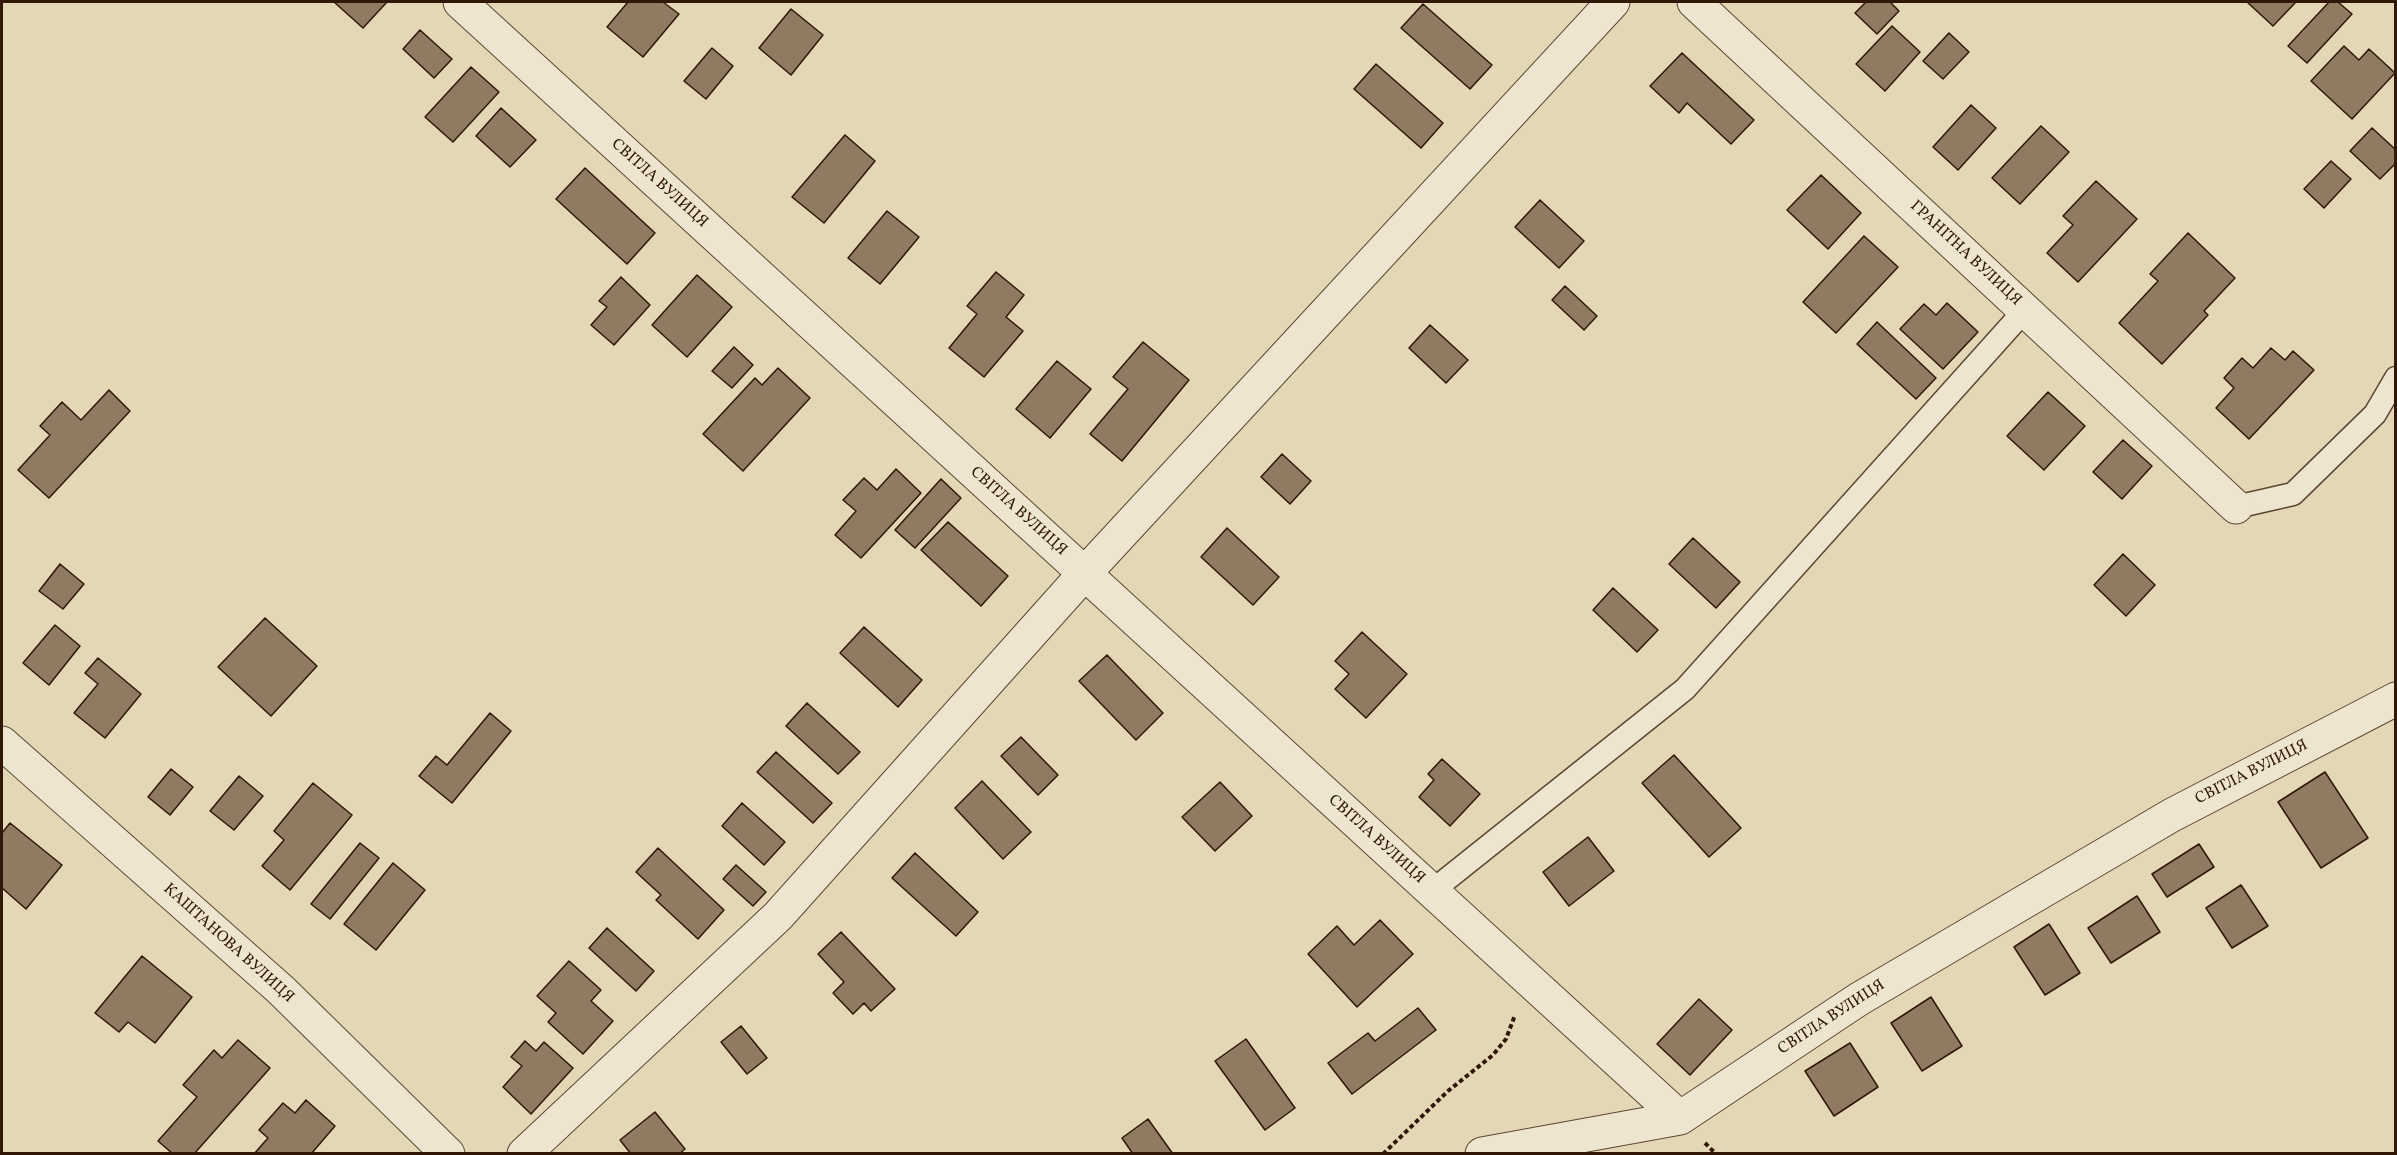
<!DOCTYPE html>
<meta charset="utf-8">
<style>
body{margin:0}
#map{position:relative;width:2397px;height:1155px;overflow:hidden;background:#e4d7b5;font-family:Vollkorn,serif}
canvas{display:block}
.frame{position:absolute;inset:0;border:3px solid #301708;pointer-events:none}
</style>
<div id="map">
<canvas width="2397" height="1155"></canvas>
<div class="frame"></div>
</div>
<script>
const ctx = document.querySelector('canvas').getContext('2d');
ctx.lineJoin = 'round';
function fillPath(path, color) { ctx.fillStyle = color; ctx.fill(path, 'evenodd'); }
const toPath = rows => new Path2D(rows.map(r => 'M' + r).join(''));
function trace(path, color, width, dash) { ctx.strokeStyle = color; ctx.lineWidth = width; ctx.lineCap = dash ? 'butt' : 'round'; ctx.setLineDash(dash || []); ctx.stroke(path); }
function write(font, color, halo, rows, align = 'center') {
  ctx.font = font + ' Vollkorn,serif'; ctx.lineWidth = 4.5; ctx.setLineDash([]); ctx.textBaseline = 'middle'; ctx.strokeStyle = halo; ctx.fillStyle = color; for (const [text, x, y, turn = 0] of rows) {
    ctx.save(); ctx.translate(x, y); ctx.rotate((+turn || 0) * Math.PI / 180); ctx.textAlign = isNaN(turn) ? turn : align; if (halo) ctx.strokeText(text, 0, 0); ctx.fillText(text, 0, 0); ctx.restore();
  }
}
const building = toPath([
 [334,2,387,2,363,28,334,2],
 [628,2,663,2,679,14,643,57,607,27,628,2],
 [1866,2,1890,2,1899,11,1877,34,1855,13,1866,2],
 [2247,2,2296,2,2273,26,2247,2],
 [2329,2,2338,2,2352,14,2307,63,2288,46,2329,2],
 [1423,4,1492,65,1470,89,1401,28,1423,4],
 [791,9,823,35,791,75,759,48,791,9],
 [1892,26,1920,52,1885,91,1856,64,1892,26],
 [420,30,452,59,434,78,403,49,420,30],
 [1949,33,1969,52,1943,79,1923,61,1949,33],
 [2344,46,2359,60,2369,49,2395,73,2352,119,2311,81,2344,46],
 [712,48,733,66,706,99,684,81,712,48],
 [1682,53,1754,120,1731,144,1687,103,1679,113,1650,86,1682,53],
 [1376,64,1443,123,1421,148,1354,89,1376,64],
 [471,67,499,92,453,142,425,117,471,67],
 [1971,105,1996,128,1958,170,1933,147,1971,105],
 [501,108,536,140,510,167,476,136,501,108],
 [2041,126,2069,152,2020,204,1992,178,2041,126],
 [2372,128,2396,150,2396,163,2380,179,2350,151,2372,128],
 [845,135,875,161,824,223,792,197,845,135],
 [2331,161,2351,179,2324,208,2304,189,2331,161],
 [585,168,655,233,627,264,556,199,585,168],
 [1821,175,1861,213,1828,249,1787,210,1821,175],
 [2096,181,2137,219,2078,282,2047,253,2073,225,2063,216,2096,181],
 [1540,200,1584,241,1559,268,1515,227,1540,200],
 [887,211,919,237,880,284,848,258,887,211],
 [2188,233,2235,278,2204,311,2208,315,2162,364,2119,323,2158,281,2150,274,2188,233],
 [1864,236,1898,267,1836,333,1803,302,1864,236],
 [996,272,1024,295,1006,317,1023,331,984,377,949,348,977,314,967,306,996,272],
 [697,275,732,307,687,357,652,325,697,275],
 [621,277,650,305,614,345,591,325,607,307,599,301,621,277],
 [1565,286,1597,316,1584,330,1552,300,1565,286],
 [1947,303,1978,332,1943,369,1900,329,1924,304,1936,315,1947,303],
 [1877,322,1936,378,1916,399,1857,344,1877,322],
 [1430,325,1468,360,1446,383,1409,348,1430,325],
 [1143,342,1189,380,1122,461,1090,434,1128,389,1113,377,1143,342],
 [734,347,753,365,732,388,712,371,734,347],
 [2271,348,2285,360,2293,351,2314,370,2249,439,2216,408,2234,388,2224,378,2242,358,2253,368,2271,348],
 [1057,361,1091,389,1050,438,1016,409,1057,361],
 [778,368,810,398,743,471,703,434,755,378,762,385,778,368],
 [109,390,130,411,49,498,18,470,50,435,40,426,62,402,81,420,109,390],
 [2048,392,2085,426,2044,470,2007,436,2048,392],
 [2123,440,2152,466,2122,499,2093,472,2123,440],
 [1282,454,1311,481,1290,504,1261,477,1282,454],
 [896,469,921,493,861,558,835,535,856,511,843,500,864,478,877,490,896,469],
 [941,479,961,498,915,548,895,530,941,479],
 [948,522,1008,576,981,606,921,550,948,522],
 [1227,528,1279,577,1253,605,1201,557,1227,528],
 [1693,538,1740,582,1716,608,1669,564,1693,538],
 [2123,554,2155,585,2126,616,2094,585,2123,554],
 [60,564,84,584,63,609,39,591,60,564],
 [1613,588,1658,630,1637,652,1593,610,1613,588],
 [265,618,317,666,271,716,218,667,265,618],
 [55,625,80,646,49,685,23,663,55,625],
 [864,627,922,680,898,707,840,653,864,627],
 [1362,632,1407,674,1366,718,1335,689,1349,674,1335,661,1362,632],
 [1107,655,1163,713,1136,740,1079,681,1107,655],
 [98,658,141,694,105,738,74,713,98,684,85,673,98,658],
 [807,703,860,752,838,774,786,726,807,703],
 [490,713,511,731,452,803,419,776,436,756,447,765,490,713],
 [1021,737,1058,775,1038,795,1001,756,1021,737],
 [776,752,832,803,813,823,757,772,776,752],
 [1674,755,1741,828,1709,857,1642,783,1674,755],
 [1442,759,1480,794,1450,826,1419,797,1434,780,1428,774,1442,759],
 [171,769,193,787,170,815,148,797,171,769],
 [2325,772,2368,838,2321,868,2278,802,2325,772],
 [239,776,263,796,234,830,210,811,239,776],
 [982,781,1031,832,1003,859,955,808,982,781],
 [1220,782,1252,816,1215,851,1182,817,1220,782],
 [313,783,352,815,290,890,262,866,284,840,274,831,313,783],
 [742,803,785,842,764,865,722,826,742,803],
 [10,823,62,865,26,909,2,888,2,833,10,823],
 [1588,837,1614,871,1569,906,1543,872,1588,837],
 [360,843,379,858,330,919,311,904,360,843],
 [2199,844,2214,867,2167,897,2152,874,2199,844],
 [658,848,724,910,698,939,656,900,661,895,636,872,658,848],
 [915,853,978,912,956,936,892,878,915,853],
 [393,863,425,890,376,950,344,924,393,863],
 [736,865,766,892,753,906,723,879,736,865],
 [2241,885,2268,926,2232,948,2206,908,2241,885],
 [2137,896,2160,932,2111,963,2088,928,2137,896],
 [1380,920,1413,954,1357,1007,1308,954,1337,926,1354,945,1380,920],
 [2049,924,2080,973,2045,995,2014,947,2049,924],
 [607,928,654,971,636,991,589,948,607,928],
 [841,932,895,989,871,1011,864,1003,853,1014,833,993,844,982,818,954,841,932],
 [142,956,192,997,155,1043,128,1022,119,1032,95,1013,142,956],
 [569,961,601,990,591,1001,613,1021,583,1054,548,1022,556,1013,537,996,569,961],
 [1931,997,1962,1046,1922,1071,1891,1023,1931,997],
 [1699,999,1732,1030,1690,1075,1657,1044,1699,999],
 [1418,1008,1436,1030,1352,1094,1328,1063,1368,1033,1375,1041,1418,1008],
 [741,1026,767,1058,747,1074,721,1042,741,1026],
 [1246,1039,1295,1108,1265,1130,1215,1061,1246,1039],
 [238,1040,270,1068,194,1154,173,1154,158,1141,197,1097,183,1085,214,1050,222,1058,238,1040],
 [525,1041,536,1051,544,1042,573,1068,531,1114,503,1087,522,1066,511,1057,525,1041],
 [1850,1043,1878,1087,1834,1116,1805,1071,1850,1043],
 [306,1100,335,1126,311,1154,254,1154,268,1138,259,1130,283,1103,295,1113,306,1100],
 [655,1112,685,1149,679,1154,631,1154,620,1140,655,1112],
 [1148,1119,1173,1154,1133,1154,1122,1138,1148,1119]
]);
const path = toPath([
 [1705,1143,1716,1154],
 [1383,1154,1448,1091,1493,1055,1506,1039,1515,1015]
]);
const lane = toPath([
 [2236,507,2293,494,2375,414,2396,378],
 [1432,891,1685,689,2025,310]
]);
const street = toPath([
 [460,2,1680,1118],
 [1694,2,2236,507],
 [2,743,281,990,448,1154],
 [524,1154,778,916,1085,573,1613,2],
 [1482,1154,1680,1118,1859,999,2172,815,2396,699]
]);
const streetNames = [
 ["СВІТЛА ВУЛИЦЯ",659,184,42],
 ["ГРАНІТНА ВУЛИЦЯ",1965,254,43],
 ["СВІТЛА ВУЛИЦЯ",1018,512,42],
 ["СВІТЛА ВУЛИЦЯ",2252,773,-27],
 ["СВІТЛА ВУЛИЦЯ",1376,840,42],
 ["КАШТАНОВА ВУЛИЦЯ",228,944,42],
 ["СВІТЛА ВУЛИЦЯ",1832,1018,-33]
];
fillPath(building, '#8e7b62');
trace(building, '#301708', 1.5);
trace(lane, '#5d4733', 25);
trace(street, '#5d4733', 35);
trace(path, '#301708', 4, [4.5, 3]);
trace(lane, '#ede5cf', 22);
trace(street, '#ede5cf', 33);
write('16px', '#301708', '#ede5cf', streetNames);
</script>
